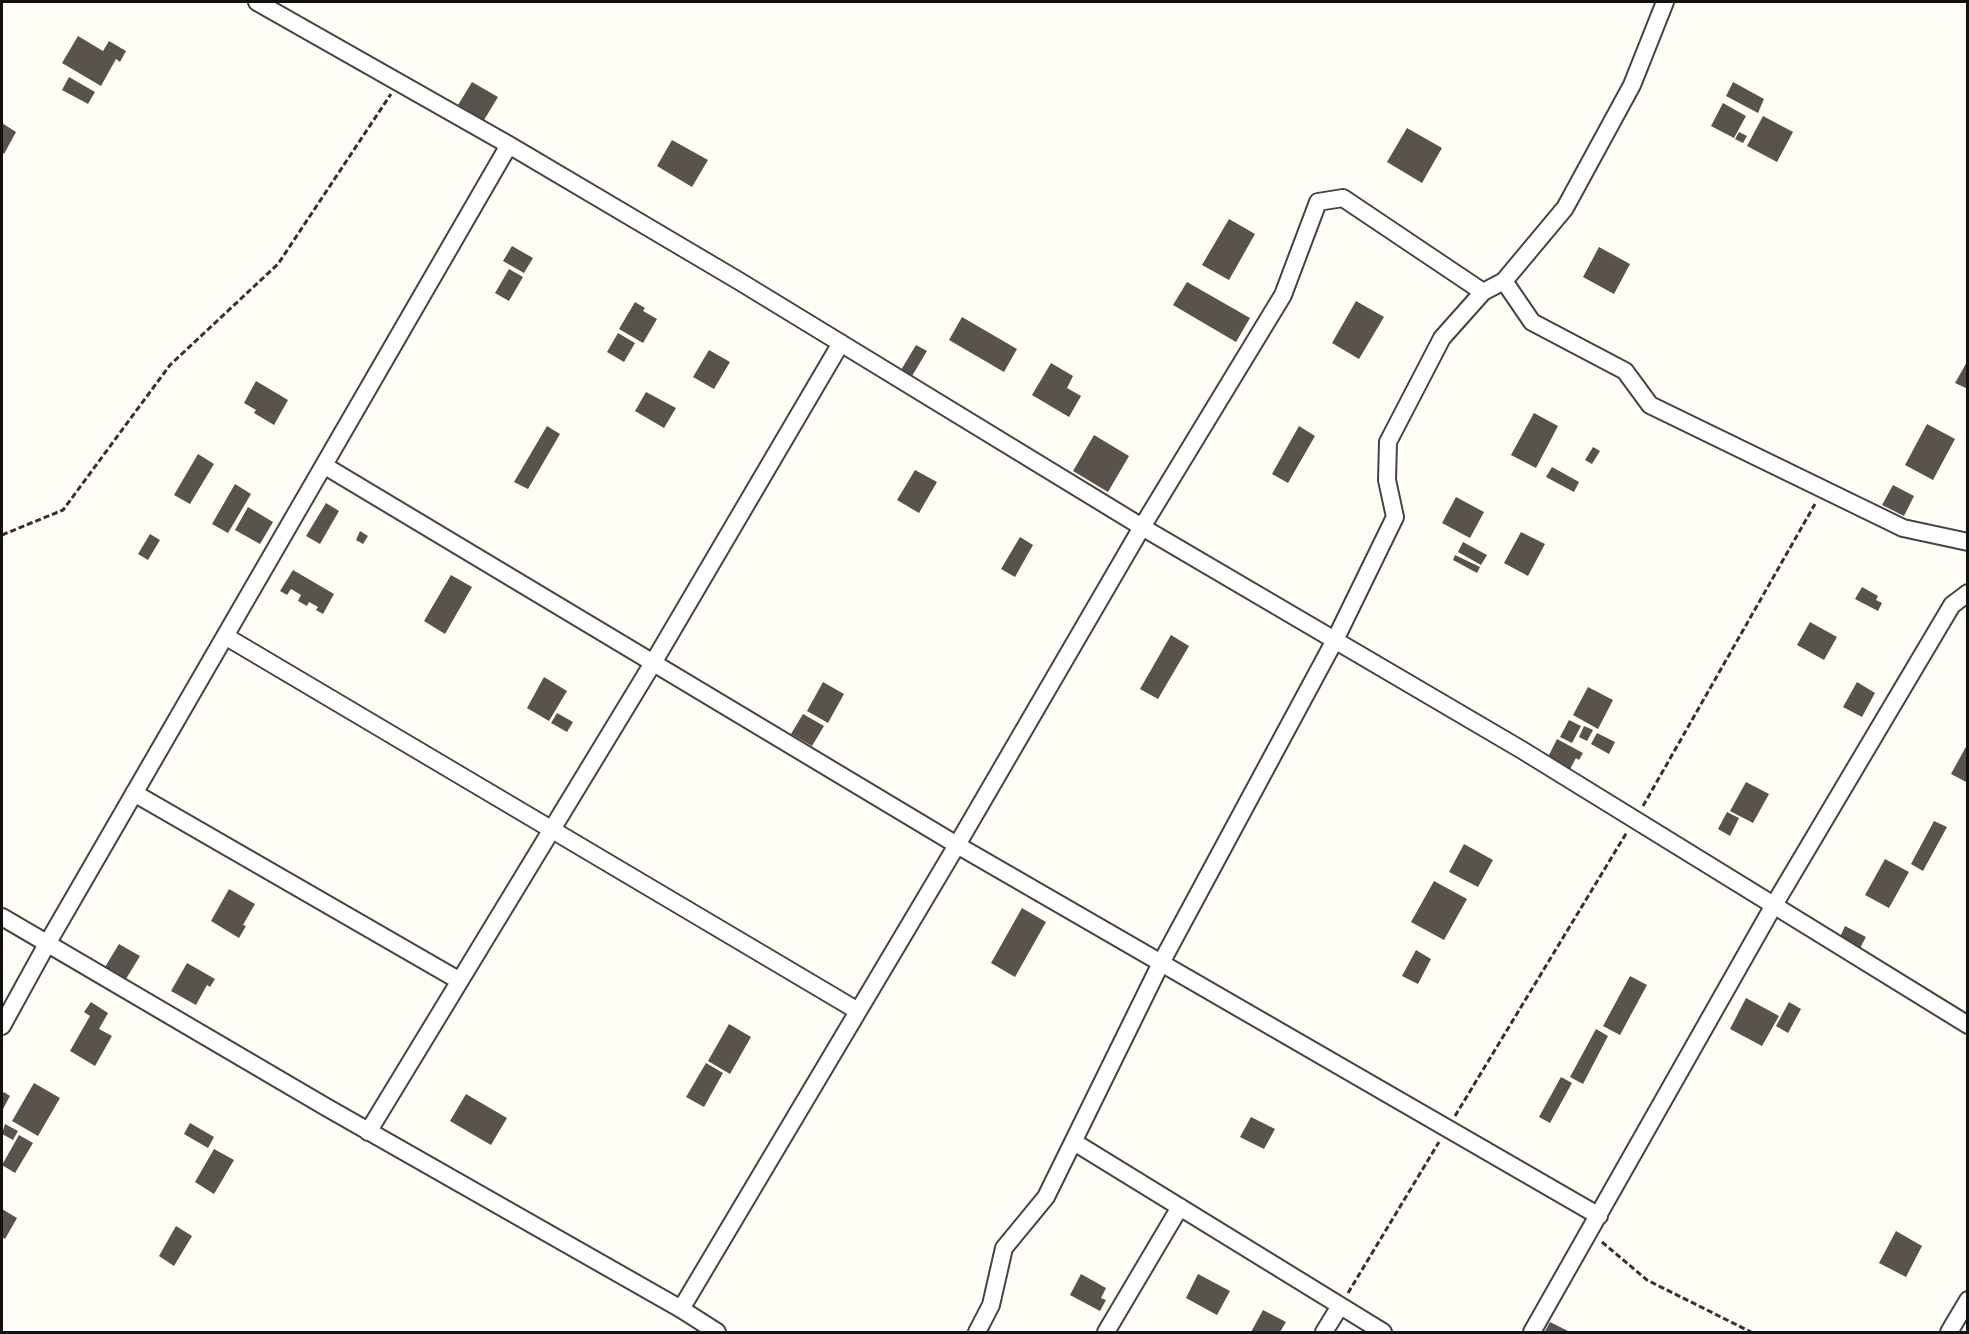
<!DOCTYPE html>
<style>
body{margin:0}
#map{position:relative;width:1969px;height:1334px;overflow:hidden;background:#fffdf5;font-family:"PT Serif",serif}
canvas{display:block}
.frame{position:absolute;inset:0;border:3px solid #111;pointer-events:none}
</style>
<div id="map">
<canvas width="1969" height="1334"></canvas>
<div class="frame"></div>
</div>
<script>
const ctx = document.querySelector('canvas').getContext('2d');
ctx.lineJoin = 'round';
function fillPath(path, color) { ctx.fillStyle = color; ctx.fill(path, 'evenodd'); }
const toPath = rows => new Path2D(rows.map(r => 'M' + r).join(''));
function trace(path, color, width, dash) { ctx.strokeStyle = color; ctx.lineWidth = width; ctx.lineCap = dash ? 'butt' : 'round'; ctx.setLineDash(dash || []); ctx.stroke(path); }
const building = toPath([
 [78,36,103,51,109,41,126,51,120,62,116,59,101,86,62,63],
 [69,77,95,92,88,104,62,90],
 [472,82,498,97,484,120,458,105],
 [1733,82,1764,99,1758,113,1726,96],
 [1723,103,1746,116,1734,138,1711,126],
 [1763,116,1793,132,1777,162,1747,146],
 [2,123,16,132,4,154,2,152],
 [1407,128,1442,148,1422,183,1387,162],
 [1739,132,1747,136,1743,143,1735,139],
 [672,140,708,160,692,187,657,166],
 [1229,219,1255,234,1229,280,1202,265],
 [512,246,533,258,524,273,503,261],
 [1599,247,1630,264,1614,294,1583,277],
 [509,269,523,277,509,301,495,293],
 [1187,282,1250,318,1236,342,1173,305],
 [1356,301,1384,317,1359,359,1332,343],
 [635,302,645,308,643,311,657,319,643,343,619,329],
 [962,317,1017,349,1004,372,949,340],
 [618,333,635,343,624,362,607,352],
 [916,345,927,351,912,376,901,370],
 [709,350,730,362,714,389,693,377],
 [1968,360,1968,389,1955,383],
 [1051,363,1073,376,1067,388,1081,396,1069,417,1032,395],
 [256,381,288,400,274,425,254,413,256,410,244,403],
 [646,392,676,408,664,428,635,411],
 [1534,413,1558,426,1536,468,1511,455],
 [1927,424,1955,439,1933,480,1905,465],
 [547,426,560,434,528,489,514,482],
 [1299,426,1315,436,1288,483,1272,474],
 [1094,435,1129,456,1108,492,1073,471],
 [1593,447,1600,451,1592,464,1585,460],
 [198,454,214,464,190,504,174,495],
 [1552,467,1579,482,1574,492,1546,477],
 [915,470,937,482,919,513,897,500],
 [235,484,251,494,228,533,212,524],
 [1893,485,1914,496,1904,516,1882,505],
 [1456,497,1484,512,1470,538,1442,523],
 [326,503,339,511,320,544,306,536],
 [248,507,273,522,260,544,235,530],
 [360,531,368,536,363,544,356,540],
 [1521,532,1545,544,1528,576,1504,563],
 [150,534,160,540,148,560,138,554],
 [1020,537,1033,545,1015,577,1001,569],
 [1463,542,1487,555,1481,565,1458,552],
 [1455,555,1480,567,1477,573,1453,560],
 [293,570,334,594,323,614,316,610,318,607,309,602,307,606,298,601,301,595,291,589,287,595,280,591],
 [451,575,472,587,445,634,424,621],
 [1862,587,1878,596,1876,600,1882,603,1878,611,1855,599],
 [1810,622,1837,637,1824,660,1797,645],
 [1171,635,1189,646,1158,699,1140,689],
 [544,677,567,691,549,721,527,708],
 [823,682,844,694,828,723,807,711],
 [1857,682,1875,693,1862,717,1843,707],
 [1588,687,1613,700,1598,729,1573,715],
 [557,713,573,722,567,732,551,723],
 [803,714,824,726,812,746,791,734],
 [1569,720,1581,726,1572,743,1560,737],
 [1584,726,1593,730,1587,741,1579,737],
 [1597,733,1615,742,1609,754,1591,744],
 [1557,739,1583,753,1579,760,1576,758,1568,773,1546,761],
 [1968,743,1968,783,1951,774],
 [1746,782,1769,794,1753,823,1730,811],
 [1727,812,1739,818,1730,836,1718,829],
 [1934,821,1947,827,1923,871,1911,864],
 [1464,844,1493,860,1478,887,1449,872],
 [1885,859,1909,872,1889,908,1865,895],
 [1434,881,1467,899,1444,940,1411,922],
 [229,889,255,904,243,925,246,926,239,938,211,921],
 [1022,908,1046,922,1015,977,991,963],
 [1845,926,1866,937,1860,948,1840,937],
 [119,944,140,956,126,979,105,967],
 [1416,950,1431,959,1418,984,1402,976],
 [187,963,215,979,210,987,207,985,196,1005,171,991],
 [1630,976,1647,985,1620,1035,1603,1026],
 [1746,998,1779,1016,1762,1046,1730,1029],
 [91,1002,108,1013,99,1029,112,1036,95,1066,70,1051,90,1016,84,1012],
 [1789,1002,1801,1009,1788,1033,1776,1026],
 [729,1024,751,1037,730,1074,708,1061],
 [1596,1029,1608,1036,1583,1084,1570,1077],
 [706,1063,723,1073,704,1107,686,1097],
 [1561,1077,1572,1083,1550,1123,1539,1117],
 [34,1083,60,1098,38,1136,12,1121],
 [4,1092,10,1096,2,1111,2,1094],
 [466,1094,507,1118,491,1145,450,1121],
 [1251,1117,1275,1129,1264,1149,1240,1137],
 [190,1123,214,1137,208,1148,184,1134],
 [5,1124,18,1131,13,1140,2,1134],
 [19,1135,33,1143,15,1173,2,1165],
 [214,1149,234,1160,214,1194,195,1182],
 [2,1209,17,1218,5,1239,2,1237],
 [176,1226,192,1236,174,1266,159,1256],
 [1896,1231,1922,1246,1906,1277,1879,1263],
 [1081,1274,1106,1288,1101,1298,1106,1300,1100,1311,1070,1295],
 [1198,1274,1230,1291,1217,1315,1186,1298],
 [1263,1310,1286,1322,1280,1332,1251,1332],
 [1550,1322,1570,1332,1548,1332,1545,1331]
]);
const path = toPath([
 [2,535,63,510,170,365,278,264,391,94],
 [1643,806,1815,504],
 [1455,1116,1627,832],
 [1602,1242,1647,1280,1751,1332],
 [1348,1293,1439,1142]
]);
const minor = toPath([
 [257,2,509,145,739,281,1142,527,1522,750,1968,1025],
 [1504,281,1532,322,1625,371,1650,405,1903,528,1968,542],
 [325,466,957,845,1599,1216],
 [225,636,858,1011],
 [134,793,460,981],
 [2,917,326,1107,681,1309,717,1332],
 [2,1026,47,944,509,145],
 [368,1132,653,663,841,343],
 [1074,1142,1383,1332],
 [681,1309,957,845,1142,527,1283,295,1318,202,1343,198,1483,292],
 [977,1332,991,1305,1004,1248,1046,1197,1161,963,1335,640,1395,517,1387,480,1388,442,1442,338,1483,292,1504,281,1565,208,1632,85,1665,2],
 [1106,1332,1180,1207],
 [1324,1332,1340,1306],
 [1532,1332,1774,905,1952,605,1968,593],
 [1949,1332,1968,1300]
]);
fillPath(building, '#5a524d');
trace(minor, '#444', 20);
trace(path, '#333', 3, [6, 3]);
trace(minor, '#fff', 16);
</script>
